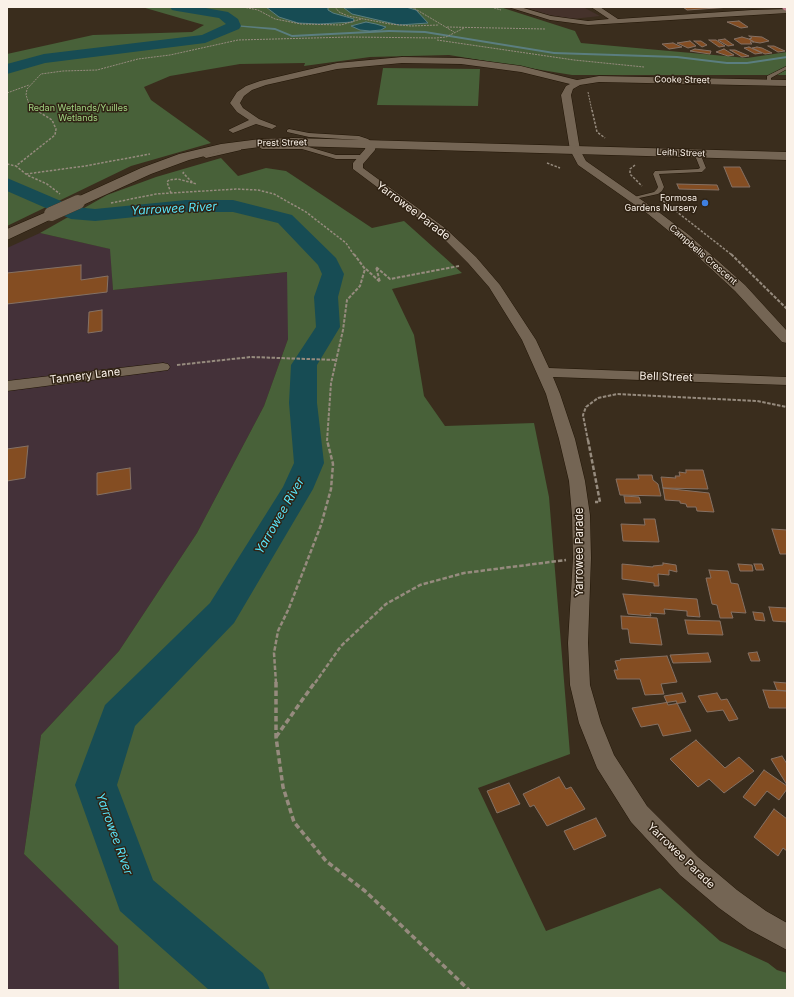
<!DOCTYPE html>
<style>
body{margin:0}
#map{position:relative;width:794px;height:997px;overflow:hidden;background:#3a2d1d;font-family:Inter,sans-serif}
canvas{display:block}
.frame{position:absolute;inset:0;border:8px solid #faf1e8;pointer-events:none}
</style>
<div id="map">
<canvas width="794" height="997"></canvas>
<div class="frame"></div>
</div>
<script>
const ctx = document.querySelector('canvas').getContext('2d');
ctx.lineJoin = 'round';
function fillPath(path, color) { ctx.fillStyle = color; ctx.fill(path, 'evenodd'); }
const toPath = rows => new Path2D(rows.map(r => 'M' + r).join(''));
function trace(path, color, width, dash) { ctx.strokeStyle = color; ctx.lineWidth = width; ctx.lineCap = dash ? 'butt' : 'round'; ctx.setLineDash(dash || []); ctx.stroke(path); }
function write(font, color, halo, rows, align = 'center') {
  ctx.font = font + ' Inter,sans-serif'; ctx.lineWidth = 3; ctx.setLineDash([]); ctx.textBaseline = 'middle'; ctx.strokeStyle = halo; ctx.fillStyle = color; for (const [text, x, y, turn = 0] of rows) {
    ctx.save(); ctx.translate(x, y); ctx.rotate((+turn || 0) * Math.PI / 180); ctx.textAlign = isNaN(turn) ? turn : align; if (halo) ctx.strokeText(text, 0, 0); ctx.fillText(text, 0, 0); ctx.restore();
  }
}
const commercial = toPath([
 [524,7,583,7,600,16,573,19,549,15]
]);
const industrial = toPath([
 [40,233,111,249,113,290,288,272,288,339,264,406,197,533,119,651,41,735,24,854,118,946,119,990,7,990,7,248]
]);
const green = toPath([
 [142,7,500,7,575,31,581,43,747,58,787,52,787,75,572,75,449,55,370,57,304,66,305,63,240,64,170,76,144,87,151,100,211,143,131,166,7,226,7,54,93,35,192,32,204,25],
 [383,68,480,69,478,106,377,105],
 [221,158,238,176,266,168,286,171,372,228,404,221,462,273,392,289,414,335,424,396,445,426,534,423,549,497,570,754,478,788,546,931,660,888,720,941,768,963,777,970,787,973,787,990,119,990,118,946,24,854,41,735,119,651,197,533,264,406,288,339,287,272,113,290,110,249,40,233,107,195,156,177]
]);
const water = toPath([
 [266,7,328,7,328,10,333,13,354,19,353,22,319,24,298,23,279,17,266,7],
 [406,7,416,10,428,23,399,25,352,14,344,8,406,7],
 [366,22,376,24,386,27,381,30,370,31,360,30,351,26,366,22]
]);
const stream = toPath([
 [233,26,234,25,275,28,292,35,389,30,425,31,554,52,677,56,727,62,747,62,787,56,787,58,747,64,727,64,677,58,554,54,425,33,389,32,292,37,275,30,233,26]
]);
const river = toPath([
 [170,7,200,7,228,12,238,19,241,26,239,29,205,43,45,63,7,74,7,64,44,54,202,35,226,24,219,18,177,11,172,10,170,7],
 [7,178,75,207,95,209,186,200,233,200,292,215,336,258,344,274,338,297,340,327,317,365,317,403,324,463,313,489,234,623,135,726,117,785,153,880,263,973,270,990,209,990,120,911,75,785,105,705,210,603,283,487,294,463,289,403,291,365,316,327,314,297,322,274,318,265,278,223,233,212,186,212,95,221,71,219,7,191,7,178]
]);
const building = toPath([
 [683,7,731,7,687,10,683,7],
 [739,21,748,27,741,28,727,22,739,21],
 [749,36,762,37,769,41,760,43,754,42,749,39,752,38,749,36],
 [742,37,749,39,754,42,750,42,752,44,741,44,734,39,742,37],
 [725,39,732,44,734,45,728,46,718,40,725,39],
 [709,40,716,40,725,46,719,47,709,40],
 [690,41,696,46,688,48,677,43,690,41],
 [694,41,701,41,707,45,702,47,694,41],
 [673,43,682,47,669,49,662,44,673,43],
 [768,46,774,46,785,51,778,52,768,46],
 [749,47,762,53,755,54,744,48,749,47],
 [757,47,762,48,772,53,765,54,752,48,757,47],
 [695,49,711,51,710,54,690,51,695,49],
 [724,49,734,55,728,56,716,52,724,49],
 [730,50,735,50,749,56,742,57,730,50],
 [724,167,740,167,750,187,732,187,724,167],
 [677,184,717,185,719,190,679,189,677,184],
 [81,265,81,280,108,276,107,292,7,304,7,273,81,265],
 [102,310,102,331,88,333,89,312,102,310],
 [28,446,25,478,7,481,7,449,28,446],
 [130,468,131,489,97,495,97,473,130,468],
 [686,470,703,470,708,489,663,488,661,477,676,478,675,476,680,476,679,472,686,473,686,470],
 [638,475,652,475,653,480,658,484,661,496,620,495,616,479,639,479,638,475],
 [663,488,709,493,714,512,697,511,696,507,687,507,686,504,680,503,680,501,665,500,663,488],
 [624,496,639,497,641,503,625,503,624,496],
 [644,519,655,519,659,542,623,541,621,524,645,525,644,519],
 [772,529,787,530,787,554,780,554,772,529],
 [663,563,676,565,677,572,669,570,669,575,658,574,659,586,654,586,654,583,622,579,622,564,653,567,653,566,663,565,663,563],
 [738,564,752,565,753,571,740,571,738,564],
 [754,564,762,564,764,570,756,570,754,564],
 [709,570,728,571,731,583,738,584,746,613,731,612,733,618,720,618,717,605,712,604,706,578,711,578,709,570],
 [623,594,697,599,700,617,687,616,687,611,664,609,665,614,650,613,651,616,628,614,623,594],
 [769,607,787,608,787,622,773,621,769,607],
 [753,612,763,613,765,621,755,620,753,612],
 [621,616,657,618,662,645,630,643,628,629,622,629,621,616],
 [685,620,720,621,723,635,688,634,685,620],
 [757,652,760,661,751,661,748,653,757,652],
 [708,653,711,662,673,663,670,655,708,653],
 [667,656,677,682,661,684,664,694,645,695,640,679,617,679,614,670,618,670,615,661,621,660,620,659,667,656],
 [774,682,787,683,787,691,777,690,774,682],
 [763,690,787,691,787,708,769,708,763,690],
 [682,693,686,702,668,705,664,696,682,693],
 [717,693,721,700,727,699,738,719,729,721,723,710,707,712,698,696,717,693],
 [676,701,691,731,663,736,658,724,641,727,632,708,676,701],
 [696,740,725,768,739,757,754,771,724,793,709,779,698,787,670,759,696,740],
 [782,756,787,764,787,785,771,759,782,756],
 [764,770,787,786,787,789,779,800,767,791,755,806,743,797,764,770],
 [559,777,566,789,571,787,585,809,547,826,534,805,530,807,523,794,559,777],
 [509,783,520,804,497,813,487,791,509,783],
 [774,809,787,819,787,851,783,848,778,856,754,837,774,809],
 [596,818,606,836,574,850,564,831,596,818]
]);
const pathFar4 = toPath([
 [243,7,258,10,275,19,301,24,341,25,361,19],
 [335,7,339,12,348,16,390,24,411,26,439,25],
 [412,7,454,32],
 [491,7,501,10],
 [447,27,545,29],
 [437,40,574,60,644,67],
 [588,92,592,111],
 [7,93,29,85],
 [38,111,29,104,26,95,27,89,41,74,63,71,97,70,138,59,170,55,238,40,350,37,436,38,446,37,464,28]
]);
const pathFar3 = toPath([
 [36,110,52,120,56,129,55,135,16,166,27,175,47,184,60,194],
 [592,110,597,132,605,138],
 [547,163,560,168],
 [7,164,16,166],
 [635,165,630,169,630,174,642,186],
 [184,172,183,173,193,183,197,184],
 [26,174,85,166,150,154],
 [171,193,167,182,169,180,178,179,193,183],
 [663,201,732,255],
 [111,203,156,194,236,189,258,190,274,194,306,212,346,243,354,255]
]);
const pathFar2 = toPath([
 [731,254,787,309],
 [366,269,380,282,376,267,390,279,459,266],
 [177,365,251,357,336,360],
 [327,441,331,383,343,330,347,300,360,286,365,269,354,254],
 [588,441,583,415,586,407,598,398,617,394,757,401,787,407]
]);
const pathFar1 = toPath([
 [588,440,600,502,595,502],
 [276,683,274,653,278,631,289,608,321,525,331,489,333,464,327,440],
 [315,683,341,646,386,604,420,585,464,573,566,560]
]);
const path = toPath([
 [276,682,276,737,283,787,294,822,326,861,365,891,469,990],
 [276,737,315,682]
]);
const service = toPath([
 [787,66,787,69,771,78,771,83,767,83,767,76,787,66],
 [289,129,309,133,359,136,368,139,374,144,369,145,364,141,359,140,309,137,287,132,287,130,289,129],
 [302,145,336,155,363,155,366,157,363,159,336,159,302,149,262,149,259,147,262,145,302,145],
 [239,147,241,148,241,150,206,158,203,156,239,147],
 [697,151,700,153,706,168,702,172,659,174,664,187,662,191,658,194,630,200,630,198,654,192,657,189,658,187,653,174,655,171,698,169,700,168,694,153,697,151]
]);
const minor = toPath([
 [508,7,520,7,551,16,588,21,609,19,591,7,600,7,618,19,752,10,787,9,787,13,588,25,550,20,508,7],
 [402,57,461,58,521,66,577,80,599,76,787,80,787,86,599,82,580,85,573,89,571,95,580,150,586,161,656,210,689,235,745,285,787,331,787,343,782,342,735,291,681,241,648,214,578,165,570,150,561,95,566,86,570,84,521,72,461,64,402,63,337,69,266,85,252,90,244,96,240,103,243,108,259,119,277,126,272,129,256,124,233,133,228,130,249,120,237,112,230,103,237,92,246,86,260,81,337,63,402,57],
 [371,141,376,144,375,150,363,164,363,168,445,228,476,257,500,285,536,340,549,368,787,377,787,385,553,377,560,394,575,439,585,481,590,515,591,558,588,643,590,685,601,723,614,755,647,806,698,857,737,890,766,911,787,923,787,950,748,929,719,908,680,875,631,822,597,768,579,723,570,685,568,643,573,558,572,515,569,481,559,439,546,394,522,340,489,287,468,263,437,232,353,169,353,163,365,149,367,142,371,141],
 [163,363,168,364,170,367,168,370,7,391,7,381,163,363]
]);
const secondary = toPath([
 [293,138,787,152,787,160,293,146,260,147,221,152,189,160,151,174,83,205,73,205,71,202,73,199,141,168,179,154,221,144,260,139,293,138],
 [51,210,56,211,58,214,56,217,7,240,7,229,51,210]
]);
const trunk = toPath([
 [781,7,787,7,787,11,784,10,781,7]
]);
const secondaryBridge = toPath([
 [51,214,78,202]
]);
const markers = [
 [705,203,4,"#3f7fe0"]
];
const farStreetnames = [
 ["Cooke Street",682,80,1],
 ["Prest Street",282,143,-1],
 ["Leith Street",681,153,2],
 ["Campbells Crescent",703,255,41]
];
const farParknames = [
 ["Redan Wetlands/Yuilles",78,108],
 ["Wetlands",78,118]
];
const farPoinames = [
 ["Formosa",697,198],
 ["Gardens Nursery",697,208]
];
const streetNames = [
 ["Yarrowee Parade",413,211,37],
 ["Tannery Lane",85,376,-7],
 ["Bell Street",666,377,2],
 ["Yarrowee Parade",580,552,-90],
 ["Yarrowee Parade",681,856,44]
];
const waterNames = [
 ["Yarrowee River",174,209,-3],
 ["Yarrowee River",280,516,-60],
 ["Yarrowee River",114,834,70]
];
fillPath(commercial, '#45322b');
fillPath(industrial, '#443139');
fillPath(green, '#486139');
fillPath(water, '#174c54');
trace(water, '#5b7e80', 1);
fillPath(stream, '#5b7e80');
fillPath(river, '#174c54');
fillPath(building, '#844d22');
trace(building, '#857164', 1);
trace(service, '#211506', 1);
trace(minor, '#211506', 1);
trace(secondary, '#211506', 1);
trace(trunk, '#211506', 1);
trace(pathFar4, '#968b7e', 1, [2, 1]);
trace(pathFar3, '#968b7e', 1.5, [2.5, 1.5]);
trace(pathFar2, '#968b7e', 2, [3.5, 1.5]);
trace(pathFar1, '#968b7e', 2.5, [4.5, 2]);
trace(path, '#968b7e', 3.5, [5.5, 3]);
fillPath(service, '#746554');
fillPath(minor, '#746554');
fillPath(secondary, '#746554');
fillPath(trunk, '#ba7c89');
trace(secondaryBridge, '#211506', 14, []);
trace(secondaryBridge, '#746554', 14);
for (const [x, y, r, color] of markers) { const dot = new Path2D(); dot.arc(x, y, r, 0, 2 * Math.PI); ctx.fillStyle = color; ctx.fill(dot); trace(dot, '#302314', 1.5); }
write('9px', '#faf1e8', '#302314', farStreetnames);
write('9px', '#a0d380', '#302314', farParknames);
write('9px', '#faf1e8', '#302314', farPoinames, 'right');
write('11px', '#faf1e8', '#302314', streetNames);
write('italic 12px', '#58e6fc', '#302314', waterNames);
</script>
